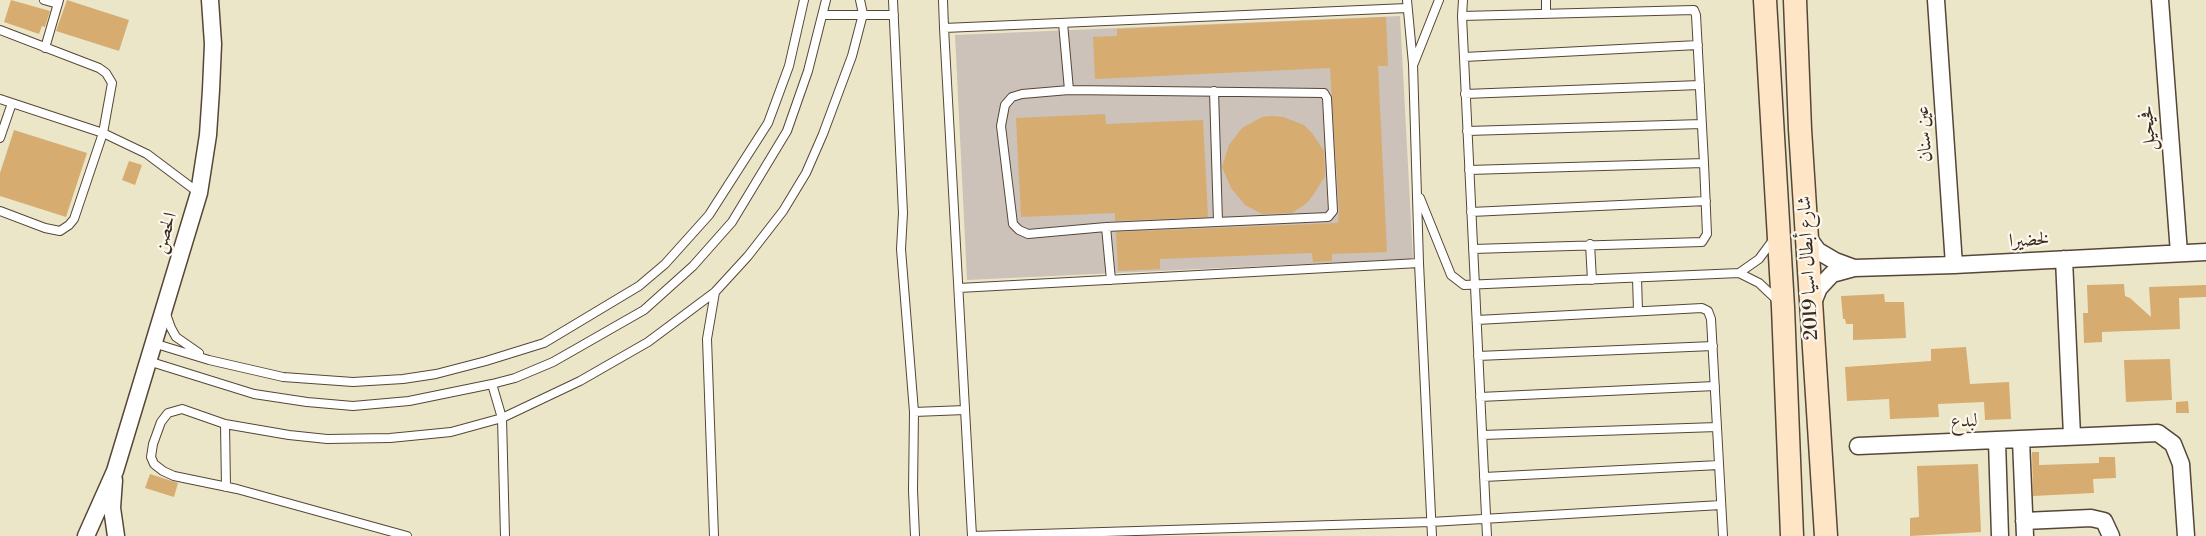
<!DOCTYPE html>
<meta charset="utf-8">
<style>
body{margin:0}
canvas{display:block;background:#ece6c8}
</style>
<canvas width="2206" height="536"></canvas>
<script>
const ctx = document.querySelector('canvas').getContext('2d');
ctx.lineJoin = 'round';
function fillPath(path, color) { ctx.fillStyle = color; ctx.fill(path, 'evenodd'); }
const toPath = rows => new Path2D(rows.map(r => 'M' + r).join(''));
function trace(path, color, width, dash) { ctx.strokeStyle = color; ctx.lineWidth = width; ctx.lineCap = dash ? 'butt' : 'round'; ctx.setLineDash(dash || []); ctx.stroke(path); }
function write(font, color, halo, rows, align = 'center') {
  ctx.font = font + ' "Libre Bodoni",Amiri,serif'; ctx.lineWidth = 4.5; ctx.setLineDash([]); ctx.textBaseline = 'middle'; ctx.strokeStyle = halo; ctx.fillStyle = color; for (const [text, x, y, turn = 0] of rows) {
    ctx.save(); ctx.translate(x, y); ctx.rotate((+turn || 0) * Math.PI / 180); ctx.textAlign = isNaN(turn) ? turn : align; if (halo) ctx.strokeText(text, 0, 0); ctx.fillText(text, 0, 0); ctx.restore();
  }
}
const industrial = toPath([
 [1400,16,1413,259,967,280,955,35]
]);
const building = toPath([
 [11,0,50,11,45,27,42,26,39,34,4,22],
 [67,0,129,20,119,51,56,31],
 [1386,17,1388,66,1378,66,1387,252,1332,254,1332,261,1313,262,1312,253,1160,259,1160,269,1118,271,1116,232,1338,223,1339,211,1330,68,1095,79,1093,37,1117,36,1117,29],
 [1105,114,1106,124,1203,120,1208,217,1115,221,1115,213,1021,217,1016,118],
 [1272,116,1283,117,1304,125,1312,133,1324,151,1325,176,1314,194,1307,203,1292,213,1262,214,1245,205,1231,188,1222,167,1229,145,1242,128,1262,117],
 [14,130,87,153,66,217,0,196,0,173],
 [129,161,142,165,135,185,122,180],
 [2124,284,2125,296,2130,298,2151,317,2149,287,2206,285,2206,297,2179,298,2180,329,2102,332,2102,342,2084,343,2083,313,2088,313,2087,285],
 [1884,294,1885,302,1904,302,1906,338,1853,340,1853,324,1846,324,1845,319,1843,319,1841,296],
 [1966,347,1970,384,2009,382,2011,419,1985,420,1984,402,1938,404,1939,417,1890,419,1889,399,1847,401,1845,367,1931,361,1931,349],
 [2170,359,2172,400,2126,402,2124,360],
 [2188,401,2189,413,2176,413,2176,402],
 [2032,452,2039,452,2039,465,2099,463,2099,457,2115,457,2116,478,2093,479,2094,493,2033,496],
 [1978,464,1981,532,1910,536,1910,518,1919,517,1917,466],
 [150,474,178,483,174,497,145,488]
]);
const lane = toPath([
 [44,0,58,4],
 [893,0,903,213,901,249,914,412,913,490,915,536],
 [943,0,944,28],
 [1407,0,1413,64,1419,263,1432,536],
 [1463,0,1462,16,1487,536],
 [1546,0,1546,13],
 [1407,8,944,28,972,536,1431,522,1721,505],
 [823,15,894,15],
 [1462,16,1694,10,1696,15,1704,163,1707,234,1702,242,1473,249],
 [1063,23,1069,90],
 [0,30,99,68,106,73,112,83,103,133,0,99],
 [45,48,59,0],
 [1464,57,1698,45],
 [1414,63,1439,0],
 [1069,90,1324,93,1327,98,1333,211,1328,217,1106,227,1028,234,1019,230,1013,224,1001,126,1005,105,1012,97,1022,94,1069,90],
 [1214,91,1218,222],
 [1465,94,1700,85],
 [1467,131,1702,124],
 [0,138,12,103],
 [1469,170,1704,163],
 [1420,198,1451,275,1464,285,1739,273,1759,283,1777,300],
 [0,211,45,228,60,231,69,225,74,219,103,133,147,154,199,193],
 [1471,212,1706,201],
 [1106,227,1111,280],
 [1590,244,1592,280],
 [1739,273,1759,259,1773,240],
 [1637,278,1638,311],
 [959,288,1419,263],
 [166,314,171,328,176,337,199,353],
 [1477,320,1702,308,1708,311,1711,319,1723,536],
 [153,343,209,360,283,377,353,382,403,379,436,374,486,361,544,343,639,286,665,264,709,215,768,123,789,66,804,0],
 [1478,356,1713,346],
 [148,361,254,394,307,402,353,406,409,401,492,384,515,378,553,362,644,310,693,266,732,222,787,131,808,71,826,0],
 [492,384,502,418,505,536],
 [1480,397,1715,386],
 [914,412,965,410],
 [225,424,226,487],
 [1482,435,1717,427],
 [1484,477,1719,465],
 [407,536,237,489,174,476,163,471,154,464,151,457,153,444,161,422,168,413,182,409,225,424,289,435,327,439,390,438,451,432,502,418,580,381,648,342,715,292,748,256,783,211,806,173,823,134,852,56,863,14,860,0],
 [714,536,707,339,715,292]
]);
const street = toPath([
 [1936,0,1954,265],
 [2160,0,2179,253],
 [1807,236,1818,251,1835,261,1854,268],
 [2064,259,2072,436],
 [1812,305,1819,288,1832,274,1854,268,1954,265,2206,252],
 [2021,440,2025,536],
 [1997,441,2000,536],
 [1858,446,2158,433,2173,444,2181,464,2186,536],
 [114,480,112,508,116,536],
 [2024,521,2091,518,2104,521,2111,536],
 [86,536,115,471,199,193,208,135,211,90,213,44,210,0]
]);
const secondary = toPath([
 [1765,0,1783,307,1792,536],
 [1795,0,1800,129,1826,536]
]);
const streetNames = [
 ["فحيحيل",2149,128,-94],
 ["عين سنان",1925,134,-94],
 ["الحصن",166,233,-73],
 ["لخضيرا",2029,241,-3],
 ["شارع أبطال اسيا 2019",1809,268,-93],
 ["لبدع",1964,422,-2]
];
fillPath(industrial, '#ccc2b9');
fillPath(building, '#d6ac71');
trace(lane, '#564638', 10);
trace(street, '#564638', 19);
trace(secondary, '#564638', 25);
trace(lane, '#fff', 8);
trace(street, '#fff', 16);
trace(secondary, '#fde5c5', 22);
write('19px', '#3b2a1e', '#fbf7ec', streetNames);
</script>
